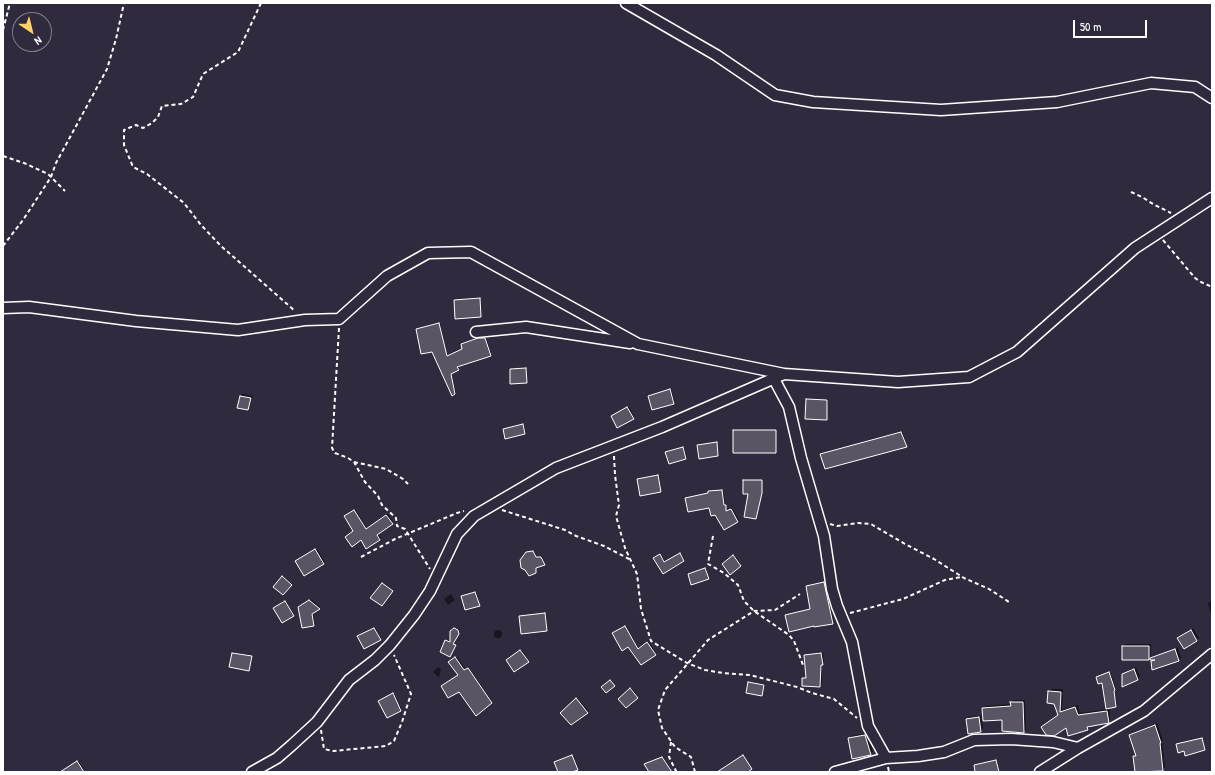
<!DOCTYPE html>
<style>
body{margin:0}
#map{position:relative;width:1215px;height:775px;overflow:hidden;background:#2f2a3d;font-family:"Patrick Hand",sans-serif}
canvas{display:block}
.frame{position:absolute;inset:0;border:4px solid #fff;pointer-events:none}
.north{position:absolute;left:12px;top:12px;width:40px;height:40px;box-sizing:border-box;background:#2f2a3d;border:1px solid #827f8b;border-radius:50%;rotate:145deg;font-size:11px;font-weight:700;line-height:16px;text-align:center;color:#fff}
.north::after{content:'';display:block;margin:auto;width:14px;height:18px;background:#ffd166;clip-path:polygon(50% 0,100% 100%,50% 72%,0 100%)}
.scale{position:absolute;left:1073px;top:20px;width:74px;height:18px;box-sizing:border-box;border:2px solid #fff;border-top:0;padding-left:5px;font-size:12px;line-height:14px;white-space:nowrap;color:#fff;-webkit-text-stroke:3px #2f2a3d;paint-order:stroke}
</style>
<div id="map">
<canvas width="1215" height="775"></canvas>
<div class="frame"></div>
<div class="north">N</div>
<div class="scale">50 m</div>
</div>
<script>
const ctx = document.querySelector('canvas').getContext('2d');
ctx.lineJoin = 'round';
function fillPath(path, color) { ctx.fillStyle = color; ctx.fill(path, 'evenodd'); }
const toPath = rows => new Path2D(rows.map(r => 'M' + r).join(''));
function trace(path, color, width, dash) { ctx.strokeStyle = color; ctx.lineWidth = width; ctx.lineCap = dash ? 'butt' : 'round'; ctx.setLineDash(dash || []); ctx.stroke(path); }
const shadow = toPath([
 [480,297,481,316,455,300,456,300],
 [440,323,447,356,463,349,462,344,463,343,486,337,491,354,458,366,459,368,451,372,456,393,455,394,432,351,417,329],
 [512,368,527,368,527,381,526,382,511,369],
 [671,389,675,402,653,409,649,396],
 [243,394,253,396,250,407,248,409,240,396],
 [808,399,828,399,826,419,807,400],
 [629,407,634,417,633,418,613,415],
 [524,424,526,433,525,434,504,429],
 [735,430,776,430,776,451,775,452,734,431],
 [902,431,907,445,906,446,822,454],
 [718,442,718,455,699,458,699,444],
 [684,447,687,457,686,458,667,452],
 [659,475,661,490,660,491,638,480],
 [745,480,762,480,762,491,756,518,750,493,744,481],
 [710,490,723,490,727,512,732,508,739,520,738,521,724,529,709,493],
 [355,509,367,529,388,514,393,522,378,533,381,538,380,539,366,547,355,531,346,515],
 [317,549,325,562,304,575,297,560],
 [534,550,537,557,542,556,545,563,537,567,535,573,527,552],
 [681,553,685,559,663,572,655,558,661,554,666,562],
 [734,555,741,564,730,573,723,564],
 [706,568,709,577,708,578,689,574],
 [283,576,292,584,283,594,274,587],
 [383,583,393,590,381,605,372,598],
 [825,583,834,622,833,623,786,615,811,608,807,587],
 [476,591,480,604,479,605,462,596],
 [451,594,455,600,448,605,444,599],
 [311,599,320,607,313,612,315,624,303,627,301,606],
 [1212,600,1212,612,1210,612,1208,603],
 [286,601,294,614,293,615,275,607],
 [546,613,547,629,546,630,520,616],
 [626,626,639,649,649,642,656,653,641,664,629,646,614,632],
 [375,627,381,638,380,639,360,636],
 [456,628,459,629,460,632,453,643,456,644,451,655,446,641,447,640,451,641,451,632],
 [1193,628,1199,638,1196,640,1178,638],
 '494 634a4 4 0 1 1 8 0a4 4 0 1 1-8 0Z',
 [1125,644,1151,644,1151,658,1153,656,1178,648,1181,658,1179,660,1153,669,1152,662,1155,659,1151,659,1151,657,1149,659,1123,647],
 [522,650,529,661,515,671,507,661],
 [823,652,824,662,822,664,822,684,820,686,803,679,807,677,805,656,806,654],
 [233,653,252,655,250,669,249,669],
 [457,657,466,670,469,668,492,702,476,714,459,675,450,662],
 [1136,667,1140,677,1138,679,1123,686,1123,675,1125,672],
 [437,668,441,668,439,678,433,672],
 [1110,672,1116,688,1114,690,1117,705,1110,707,1110,720,1108,723,1089,725,1090,727,1087,729,1067,726,1042,727,1059,715,1049,691,1052,689,1063,689,1062,710,1078,705,1080,713,1107,709,1103,681,1097,677],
 [750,682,765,684,762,695,749,683],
 [631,688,638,696,626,707,619,699],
 [394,693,402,710,401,710,380,700],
 [577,698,589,711,572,724,561,713],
 [1014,700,1025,700,1026,730,1024,732,1003,731,1003,719,982,720,983,728,981,731,967,719,969,717,983,715,983,708,985,706,1011,704],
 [1157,723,1163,740,1162,741,1165,767,1162,770,1136,772,1134,756,1137,754,1130,735,1132,733],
 [868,733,873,751,870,754,849,738,852,736],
 [1202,738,1205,748,1204,749,1178,744],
 [573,755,578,768,570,772,559,772,556,762],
 [744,755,752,768,751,769,746,772,718,772],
 [663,757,671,769,665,772,650,772,646,764],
 [997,760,999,772,976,772,975,765,976,764],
 [79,761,84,770,82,772,61,772]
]);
const building = toPath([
 [480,298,481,317,455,319,454,300,480,298],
 [439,323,447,356,462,349,461,344,478,338,485,338,491,356,457,367,459,370,451,374,455,394,452,396,432,352,421,354,416,329,439,323],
 [526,368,527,383,510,384,510,369,526,368],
 [670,389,674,404,652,410,648,396,670,389],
 [240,396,251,398,248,410,237,408,240,396],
 [806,399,827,400,827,420,805,419,806,399],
 [627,407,634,419,617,428,611,416,627,407],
 [523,424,525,434,505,439,503,429,523,424],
 [733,430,776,430,776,453,733,453,733,430],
 [901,432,907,447,825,469,820,454,901,432],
 [717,442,718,456,699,459,697,445,717,442],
 [683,447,686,459,669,464,665,452,683,447],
 [658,475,661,492,640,496,637,479,658,475],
 [743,480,762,480,762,493,756,519,744,517,748,494,743,494,743,480],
 [722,490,724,505,726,505,726,511,731,509,738,522,724,530,715,515,711,516,709,508,688,512,685,498,708,493,708,491,722,490],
 [354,510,366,529,386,515,393,524,377,535,380,540,366,549,361,540,352,547,345,537,353,531,344,516,354,510],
 [315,549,324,564,304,576,295,561,315,549],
 [533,551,536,557,541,557,545,565,536,568,536,573,529,576,525,570,521,568,520,560,526,552,533,551],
 [680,553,684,561,663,574,653,558,660,554,664,562,680,553],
 [733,555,741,566,730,575,722,564,733,555],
 [705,568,709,579,691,585,688,574,705,568],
 [282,576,292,585,283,595,273,587,282,576],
 [824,582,833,624,814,627,814,626,789,632,785,615,810,609,806,586,824,582],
 [382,583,393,591,382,606,370,598,382,583],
 [475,592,480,606,465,610,461,596,475,592],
 [309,600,320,609,312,614,314,626,302,628,298,607,309,600],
 [285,601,294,616,282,623,273,608,285,601],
 [545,613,547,631,521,634,519,616,545,613],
 [625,626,638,649,647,642,656,655,641,665,628,647,622,651,612,633,625,626],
 [374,628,381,640,364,649,357,636,374,628],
 [454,628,458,630,459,634,453,644,456,645,450,657,440,652,445,640,450,642,450,631,454,628],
 [1191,630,1197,641,1184,649,1177,638,1191,630],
 [1122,646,1149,646,1149,660,1122,660,1122,646],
 [1175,649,1179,661,1152,670,1151,661,1155,660,1150,660,1150,658,1175,649],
 [520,650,529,662,514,672,506,660,520,650],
 [232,653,252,656,249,671,229,667,232,653],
 [821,653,823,665,821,665,820,687,802,686,802,678,806,678,804,655,821,653],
 [455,657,464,670,468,668,492,703,476,716,459,692,448,698,441,686,458,675,448,662,455,657],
 [1134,669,1138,680,1122,687,1122,674,1134,669],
 [1109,672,1115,690,1114,691,1116,707,1106,709,1102,683,1098,684,1096,677,1109,672],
 [610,680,615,686,606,693,601,687,610,680],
 [748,682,764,685,762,696,746,693,748,682],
 [630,688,638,698,626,708,618,699,630,688],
 [1048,691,1061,692,1060,712,1075,707,1078,715,1107,711,1109,723,1087,727,1088,730,1068,736,1066,728,1054,736,1046,735,1041,727,1058,715,1054,704,1047,703,1048,691],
 [393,693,401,711,387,718,378,701,393,693],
 [576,698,588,713,571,725,560,713,576,698],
 [1010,702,1023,702,1024,733,1002,731,1002,720,983,721,982,708,1011,706,1010,702],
 [979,717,981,732,968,734,966,719,979,717],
 [1155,725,1161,743,1160,743,1163,771,1135,772,1133,756,1136,756,1129,735,1155,725],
 [865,735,871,755,852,759,848,738,865,735],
 [1202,738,1205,750,1185,756,1184,751,1178,753,1176,744,1202,738],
 [572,755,578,770,572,772,558,772,554,762,572,755],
 [743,755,752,769,748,772,717,772,743,755],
 [662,757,672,772,649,772,644,764,662,757],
 [996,760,999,772,975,772,974,765,996,760],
 [77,761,84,772,60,772,77,761]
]);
const path = toPath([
 [261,3,238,52,203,74,193,97,181,104,162,106,158,117,152,123,143,128,136,125,124,130,124,145,133,167,147,174,184,203,201,225,221,246,295,311],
 [3,30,10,3],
 [3,156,24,163,48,174,65,191],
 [1131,192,1142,197,1153,204,1171,213],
 [1163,240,1195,278,1201,282,1212,287],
 [3,246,23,220,51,177,56,163,107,69,116,39,124,3],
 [339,328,332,448,335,453,348,458,354,462,365,482,378,496,382,505,396,518,397,526,405,529,430,569],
 [614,456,615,475,619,505,616,516,625,548,637,574,641,609,651,641,687,663,705,670,723,673,750,675,797,687,812,693,834,699,857,718],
 [354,462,386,469,403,479,408,484],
 [502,510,565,530,576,536,604,546,629,559],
 [830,524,837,526,858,523,871,524,905,544,934,559,964,578,989,589,1009,602],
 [713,536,708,564,724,573,738,585,744,601,754,611,789,635,794,641,803,665],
 [361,557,395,539,457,513,464,511],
 [850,613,903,599,945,580,961,577],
 [321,730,324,749,333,751,386,746,394,741,402,722,411,694,394,655],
 [671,742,669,757,676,771,675,772],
 [888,767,889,772],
 [695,772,691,757,675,747,662,728,658,710,665,690,708,640,754,611,775,610,800,594]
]);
const minor = toPath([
 [626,3,716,55,775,95,813,102,941,110,1057,102,1151,83,1195,87,1212,98],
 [3,308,29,307,136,321,238,330,305,320,339,319,387,276,428,253,471,252,638,344,784,374,898,382,969,377,1017,352,1135,248,1212,198],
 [476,332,526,327,630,343],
 [774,379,789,407,801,458,824,536,832,589,837,606,852,642,868,726,886,758],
 [252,772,277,758,292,745,317,722,349,680,375,660,390,645,414,615,430,591,457,534,474,516,556,468,662,427,784,374],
 [835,772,886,758,918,756,944,752,974,740,1011,739,1053,742,1078,748],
 [1040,772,1078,748,1144,711,1212,654]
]);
fillPath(shadow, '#0007');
fillPath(building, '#595564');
trace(building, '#fff', 1);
trace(minor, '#fff', 13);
trace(path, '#fff', 2, [4, 3]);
trace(minor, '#2f2a3d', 10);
</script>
